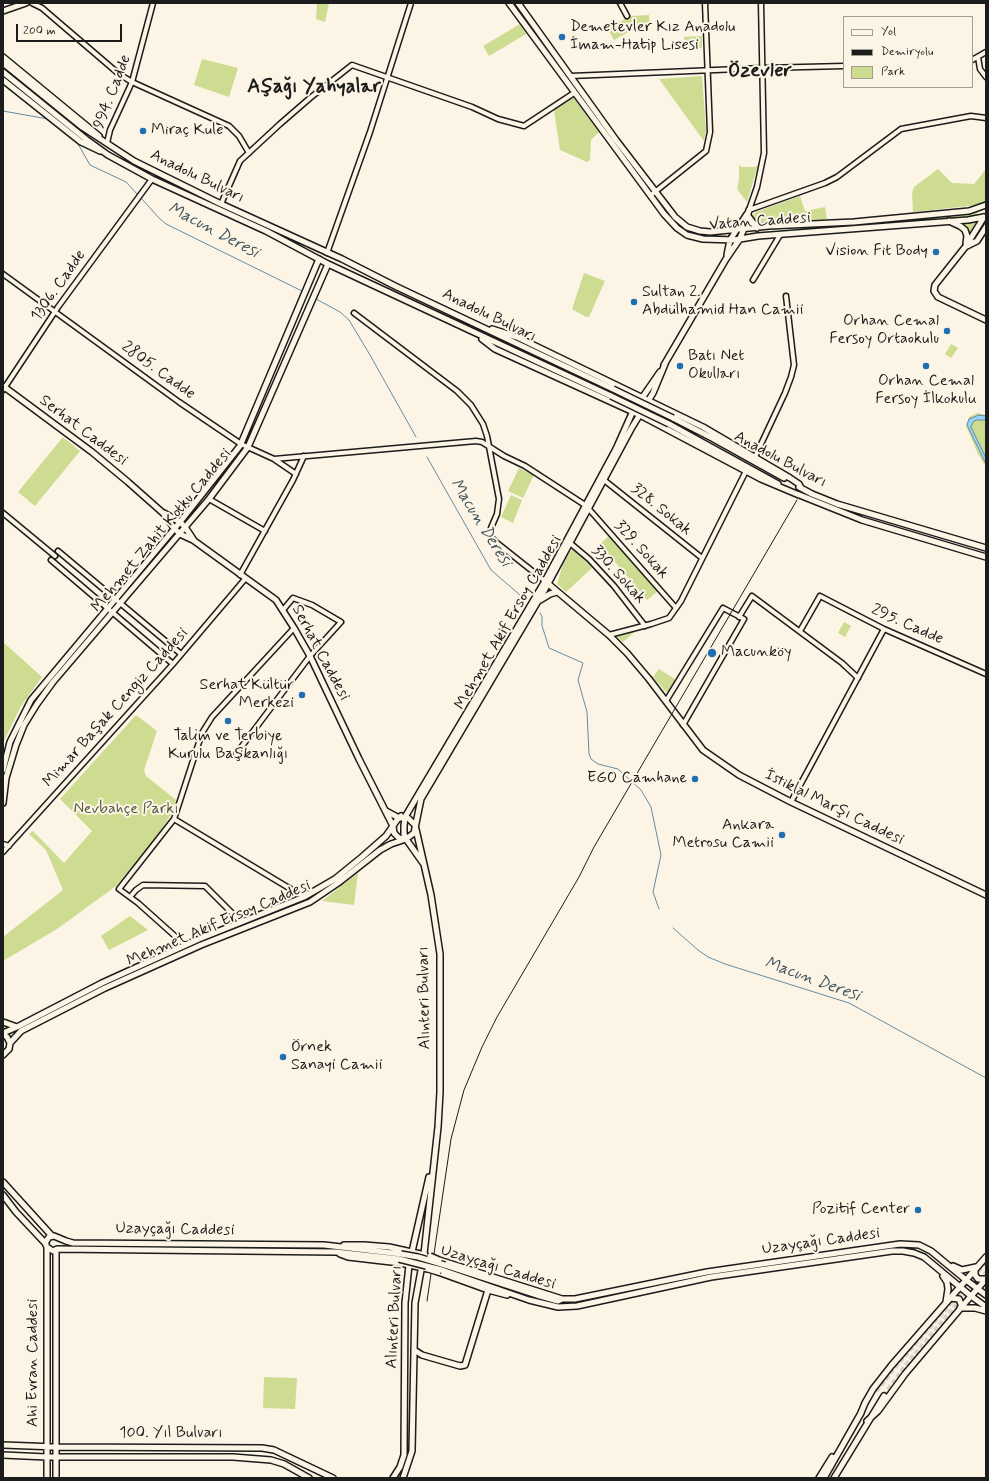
<!DOCTYPE html>
<meta charset="utf-8">
<style>
body{margin:0}
#map{position:relative;width:989px;height:1481px;overflow:hidden;background:#fcf5e5;font-family:Mynerve,sans-serif}
canvas{display:block}
.frame{position:absolute;inset:0;border:4px solid #1c1c1c;pointer-events:none}
.legend{position:absolute;left:843px;top:16px;width:130px;height:72px;box-sizing:border-box;background:#fcf5e5;border:1px solid #a29e95;margin:0;padding:5px 7px;list-style:none;font-size:12px;color:#1c1c1c}
.legend li{display:flex;align-items:center;gap:8px;height:20px}
.legend b{width:20px;border:1px solid #a29e95}
.scale{position:absolute;left:16px;top:24px;width:106px;height:18px;box-sizing:border-box;border:2px solid #1c1c1c;border-top:0;padding-left:5px;font-size:12px;line-height:14px;white-space:nowrap;color:#1c1c1c;-webkit-text-stroke:3px #fcf5e5;paint-order:stroke}
</style>
<div id="map">
<canvas width="989" height="1481"></canvas>
<div class="frame"></div>
<ul class="legend">
<li><b style="height:5px;background:#fcf5e5"></b>Yol</li>
<li><b style="height:5px;background:#1c1c1c"></b>Demiryolu</li>
<li><b style="height:11px;background:#cddc90"></b>Park</li>
</ul>
<div class="scale">200 m</div>
</div>
<script>
const ctx = document.querySelector('canvas').getContext('2d');
ctx.lineJoin = 'round';
function fillPath(path, color) { ctx.fillStyle = color; ctx.fill(path, 'evenodd'); }
const toPath = rows => new Path2D(rows.map(r => 'M' + r).join(''));
function trace(path, color, width, dash) { ctx.strokeStyle = color; ctx.lineWidth = width; ctx.lineCap = dash ? 'butt' : 'round'; ctx.setLineDash(dash || []); ctx.stroke(path); }
function write(font, color, halo, rows, align = 'center') {
  ctx.font = font + ' Mynerve,sans-serif'; ctx.lineWidth = 4; ctx.setLineDash([]); ctx.textBaseline = 'middle'; ctx.strokeStyle = halo; ctx.fillStyle = color; for (const [text, x, y, turn = 0] of rows) {
    ctx.save(); ctx.translate(x, y); ctx.rotate((+turn || 0) * Math.PI / 180); ctx.textAlign = isNaN(turn) ? turn : align; if (halo) ctx.strokeText(text, 0, 0); ctx.fillText(text, 0, 0); ctx.restore();
  }
}
const green = toPath([
 [317,3,329,3,325,22,316,19],
 [514,3,515,3,652,191,607,133],
 [649,15,650,27,636,28,614,40,607,28,631,16],
 [520,24,526,34,489,56,483,46],
 [702,36,702,48,685,49,684,37],
 [202,59,238,68,229,97,194,85],
 [702,76,706,130,704,141,659,79],
 [573,97,599,132,591,140,590,160,587,162,560,150,554,110],
 [739,165,742,167,755,167,758,165,747,202,737,189,739,180],
 [938,169,952,183,974,184,986,169,986,201,978,205,913,212,912,193,914,187],
 [654,194,676,222,684,228,702,234,726,235,727,237,704,236,683,229,676,223],
 [800,196,805,211,825,207,827,219,757,223,753,219,752,216,756,212],
 [978,211,978,216,892,221,751,236,750,232,786,231,966,214],
 [955,222,976,222,970,233,965,226],
 [584,273,605,281,589,317,586,317,572,309],
 [951,344,958,348,951,358,945,354],
 [977,413,986,415,986,467,978,454,966,426,969,417],
 [63,437,80,451,35,506,18,492],
 [519,468,534,475,523,498,508,491],
 [511,495,522,500,513,523,501,517],
 [609,536,658,591,647,600,600,544],
 [572,549,577,552,592,568,566,592,557,584,563,564],
 [844,622,851,626,845,637,838,633],
 [637,630,623,642,617,637,618,635],
 [3,642,42,677,21,706,3,743],
 [659,669,676,680,669,692,666,692,653,677],
 [136,715,157,731,144,770,146,776,176,800,169,818,150,846,116,886,57,929,3,961,3,937,63,890,46,850,29,834,33,831,64,863,92,831,60,799],
 [358,873,354,905,322,901],
 [130,916,148,930,109,950,101,936],
 [264,1377,297,1378,295,1409,263,1408]
]);
const water = toPath([
 [979,415,986,416,986,420,976,420,973,422,971,427,986,458,986,464,967,425,969,419,979,415]
]);
const stream = toPath([
 [3,111,48,119],
 [77,142,90,165,126,182,138,195],
 [141,198,159,218,166,224,302,291],
 [316,299,340,312,349,320,370,355,416,437],
 [427,457,491,570,520,595],
 [540,613,542,617,542,626,545,635,549,648,583,663,578,680,587,712,589,754,591,759,598,764,618,769,641,790,651,807,661,855,653,892,659,909],
 [673,928,698,950,708,957,725,964,849,1003,986,1078]
]);
const majorTunnel = toPath([
 [876,1391,894,1368,986,1262],
 [884,1396,906,1365,952,1310,986,1273]
]);
const minor = toPath([
 [32,3,42,8,119,74,132,82,229,126,239,136,249,153],
 [620,3,627,16],
 [978,57,980,69,986,77],
 [972,60,986,52],
 [571,76,763,68,844,66],
 [107,143,110,130,132,82,153,3],
 [651,195,706,151,710,132,705,3],
 [221,204,240,161,280,124,310,98,352,65,472,107,498,119,524,126,574,93],
 [749,210,825,183,837,177,901,129,971,116,986,118],
 [749,210,757,187,764,153,761,3],
 [327,253,370,132,411,3],
 [3,274,179,402,241,444,274,459,476,441,482,442,504,456,525,466,585,505],
 [753,280,780,235],
 [354,313,457,391,471,405,483,424,487,436,499,499,497,514,491,528,490,536,497,543,545,581],
 [3,390,58,307,152,179],
 [755,457,785,393,791,377,794,365,786,296],
 [274,459,296,474],
 [604,480,702,558],
 [209,499,265,531],
 [588,508,676,608],
 [3,513,55,556],
 [570,543,589,559,614,586,645,626],
 [58,551,181,654],
 [51,560,173,664],
 [240,575,293,480,304,456],
 [739,617,752,596,842,663,858,678],
 [800,631,820,596,884,629,986,674],
 [609,635,651,624,669,618,681,601,746,471],
 [666,701,723,608,744,619,683,725],
 [236,754,310,656,341,622,312,605,293,598,283,610],
 [791,802,884,629],
 [174,819,304,897],
 [3,844,9,846],
 [3,852,173,664,245,579],
 [130,897,136,890,143,885,205,886,241,922],
 [185,945,138,903,119,889,174,819,202,733,212,717,294,628]
]);
const major = toPath([
 [509,3,664,214,677,228,687,235,703,239,734,240,758,236,968,220,984,217],
 [518,3,616,140,675,217,687,227,700,231,710,232,769,226,854,222,969,211,986,205],
 [3,11,26,3],
 [3,57,99,136],
 [3,63,82,127,134,161,221,204,342,259,395,286,613,389],
 [3,72,87,140,108,155,152,179,266,231,328,264,611,396],
 [3,80,81,142,100,151],
 [748,216,757,228],
 [984,217,966,246,935,285,934,291,938,297,986,320],
 [949,221,960,226,965,230,967,236,966,243],
 [967,246,977,241,986,227],
 [727,255,730,240,747,214],
 [492,329,517,337,703,427,790,478,799,484,801,488],
 [482,339,495,349,640,415,761,479,799,495],
 [664,365,726,259,739,240,744,229,749,210],
 [3,386,92,452,128,482,163,513,174,528,180,534,193,540,276,600,294,628,310,656,359,759,393,826,394,833,399,838,406,839,414,833,421,799,544,591,631,429,653,393,665,364],
 [673,418,712,438,784,478],
 [669,424,778,484],
 [799,487,812,494,837,504,986,548],
 [797,494,862,520,986,557],
 [164,513,180,522,185,527,193,539],
 [546,582,609,635,627,653,649,679,703,750,739,775,791,802,986,895],
 [540,600,550,594,557,592],
 [3,770,10,742,31,700,180,522,240,446,319,259],
 [3,803,6,778,16,745,24,725,37,704,53,682,209,499,248,447,328,264],
 [386,811,399,818,408,818,415,825,431,895,440,954,440,1092,438,1127,424,1254,415,1303,412,1451,403,1478],
 [423,863,406,839,404,834,404,826,405,817,545,581,616,449,633,411,660,372],
 [3,1022,17,1027],
 [3,1033,17,1027,102,983,199,939,304,897,335,879,362,857,386,836,397,820,401,816],
 [3,1034,7,1037,10,1043,9,1049,3,1055],
 [10,1043,21,1031,105,988,201,945,310,902,338,883,380,850,391,844,403,840],
 [3,1182,52,1236],
 [3,1195,16,1212,46,1244],
 [344,1245,364,1245,389,1247,425,1255],
 [47,1247,53,1251,57,1249,336,1252,399,1259],
 [56,1250,56,1478],
 [340,1254,348,1257,400,1263,428,1269],
 [439,1260,562,1299],
 [445,1265,540,1296,558,1301,562,1299,575,1299,707,1272,900,1244,919,1245,931,1251,966,1280,986,1257],
 [953,1266,962,1270,976,1267],
 [442,1270,529,1300,558,1307,577,1306,711,1277,892,1251,903,1251,914,1253,924,1257,971,1296,986,1279],
 [975,1270,975,1275,978,1279,986,1279],
 [438,1272,488,1290,507,1295],
 [943,1276,947,1282,948,1289,946,1302],
 [950,1298,959,1299,962,1307],
 [960,1308,975,1308,986,1311],
 [414,1350,422,1355,460,1366,465,1365,488,1290],
 [860,1415,865,1403,873,1389,891,1366,966,1280,986,1295],
 [867,1421,878,1411,905,1374,971,1296,986,1307],
 [3,1445,56,1447,262,1448,274,1450,333,1478],
 [3,1455,47,1457,233,1457,271,1460,284,1464,309,1478],
 [47,1478,47,1247,45,1243,49,1237,54,1236,66,1241,73,1243,324,1245,401,1254],
 [393,1478,400,1467,404,1455,405,1303,409,1265,429,1177],
 [819,1478,832,1457],
 [824,1478,861,1413],
 [834,1478,884,1396]
]);
const rail = toPath([
 [427,1301,451,1139,464,1090,482,1047,497,1017,579,877,594,847,797,500]
]);
const majorBridge = toPath([
 [613,389,673,418],
 [611,396,669,424],
 [401,1254,418,1257,445,1265],
 [430,1256,439,1260],
 [399,1259,442,1270],
 [428,1269,438,1272]
]);
const markers = [
 [562,37,4,"#1f6fb2"],
 [143,131,4,"#1f6fb2"],
 [936,252,4,"#1f6fb2"],
 [634,302,4,"#1f6fb2"],
 [947,331,4,"#1f6fb2"],
 [680,366,4,"#1f6fb2"],
 [926,366,4,"#1f6fb2"],
 [712,653,5,"#1f6fb2"],
 [302,695,4,"#1f6fb2"],
 [228,721,4,"#1f6fb2"],
 [695,779,4,"#1f6fb2"],
 [782,835,4,"#1f6fb2"],
 [283,1057,4,"#1f6fb2"],
 [918,1210,4,"#1f6fb2"]
];
const poiNames = [
 ["Demetevler Kız Anadolu",570,28],
 ["İmam-Hatip Lisesi",570,46],
 ["Miraç Kule",151,131],
 ["Vision Fit Body",928,252,"right"],
 ["Sultan 2.",642,293],
 ["Abdülhamid Han Camii",642,311],
 ["Orhan Cemal",939,322,"right"],
 ["Fersoy Ortaokulu",939,340,"right"],
 ["Batı Net",688,357],
 ["Okulları",688,375],
 ["Orhan Cemal",926,382,"center"],
 ["Fersoy İlkokulu",926,400,"center"],
 ["Macunköy",721,653],
 ["Serhat Kültür",294,686,"right"],
 ["Merkezi",294,704,"right"],
 ["Talim ve Terbiye",228,737,"center"],
 ["Kurulu Başkanlığı",228,755,"center"],
 ["EGO Camhane",687,779,"right"],
 ["Ankara",774,826,"right"],
 ["Metrosu Camii",774,844,"right"],
 ["Örnek",291,1048],
 ["Sanayi Camii",291,1066],
 ["Pozitif Center",910,1210,"right"]
];
const streetNames = [
 ["994. Cadde",113,92,-69],
 ["Anadolu Bulvarı",197,177,26],
 ["Vatan Caddesi",760,222,-4],
 ["1306. Cadde",59,286,-55],
 ["Anadolu Bulvarı",489,316,26],
 ["2805. Cadde",158,371,36],
 ["Serhat Caddesi",83,431,37],
 ["Anadolu Bulvarı",780,460,28],
 ["328. Sokak",661,510,39],
 ["Mehmet Zahit Kotku Caddesi",162,531,-50],
 ["329. Sokak",641,550,48],
 ["330. Sokak",618,575,48],
 ["Mehmet Akif Ersoy Caddesi",509,623,-60],
 ["295. Cadde",907,625,24],
 ["Serhat Caddesi",320,653,62],
 ["Mimar Başak Cengiz Caddesi",116,708,-48],
 ["İstiklal Marşı Caddesi",834,808,26],
 ["Mehmet Akif Ersoy Caddesi",219,924,-23],
 ["Alınteri Bulvarı",425,998,-91],
 ["Uzayçağı Caddesi",175,1230,1],
 ["Uzayçağı Caddesi",821,1242,-8],
 ["Uzayçağı Caddesi",498,1268,17],
 ["Alınteri Bulvarı",395,1317,-87],
 ["Ahi Evran Caddesi",34,1363,-90],
 ["100. Yıl Bulvarı",171,1434]
];
const parkNames = [
 ["Nevbahçe Parkı",126,810]
];
const waterNames = [
 ["Macun Deresi",213,231,28],
 ["Macun Deresi",480,523,58],
 ["Macun Deresi",812,980,20]
];
const districtNames = [
 ["Özevler",760,72],
 ["Aşağı Yahyalar",314,88]
];
fillPath(green, '#cddc90');
fillPath(water, '#97d5f8');
trace(water, '#668ba0', 1);
trace(stream, '#668ba0', 1);
trace(majorTunnel, '#dad4c7', 5, [5, 2.5]);
trace(minor, '#1c1c1c', 7);
trace(major, '#1c1c1c', 8);
trace(minor, '#fcf5e5', 4);
trace(major, '#fcf5e5', 5);
trace(rail, '#1c1c1c', 1);
trace(majorBridge, '#1c1c1c', 8, []);
trace(majorBridge, '#fcf5e5', 5);
for (const [x, y, r, color] of markers) { const dot = new Path2D(); dot.arc(x, y, r, 0, 2 * Math.PI); ctx.fillStyle = color; ctx.fill(dot); trace(dot, '#fcf5e5', 1.5); }
write('16px', '#1c1c1c', '#fcf5e5', poiNames, 'left');
write('16px', '#1c1c1c', '#fcf5e5', streetNames);
write('16px', '#51563f', '#fcf5e5', parkNames);
write('italic 17px', '#41545e', '#fcf5e5', waterNames);
write('bold 20px', '#1c1c1c', '#fcf5e5', districtNames);
</script>
